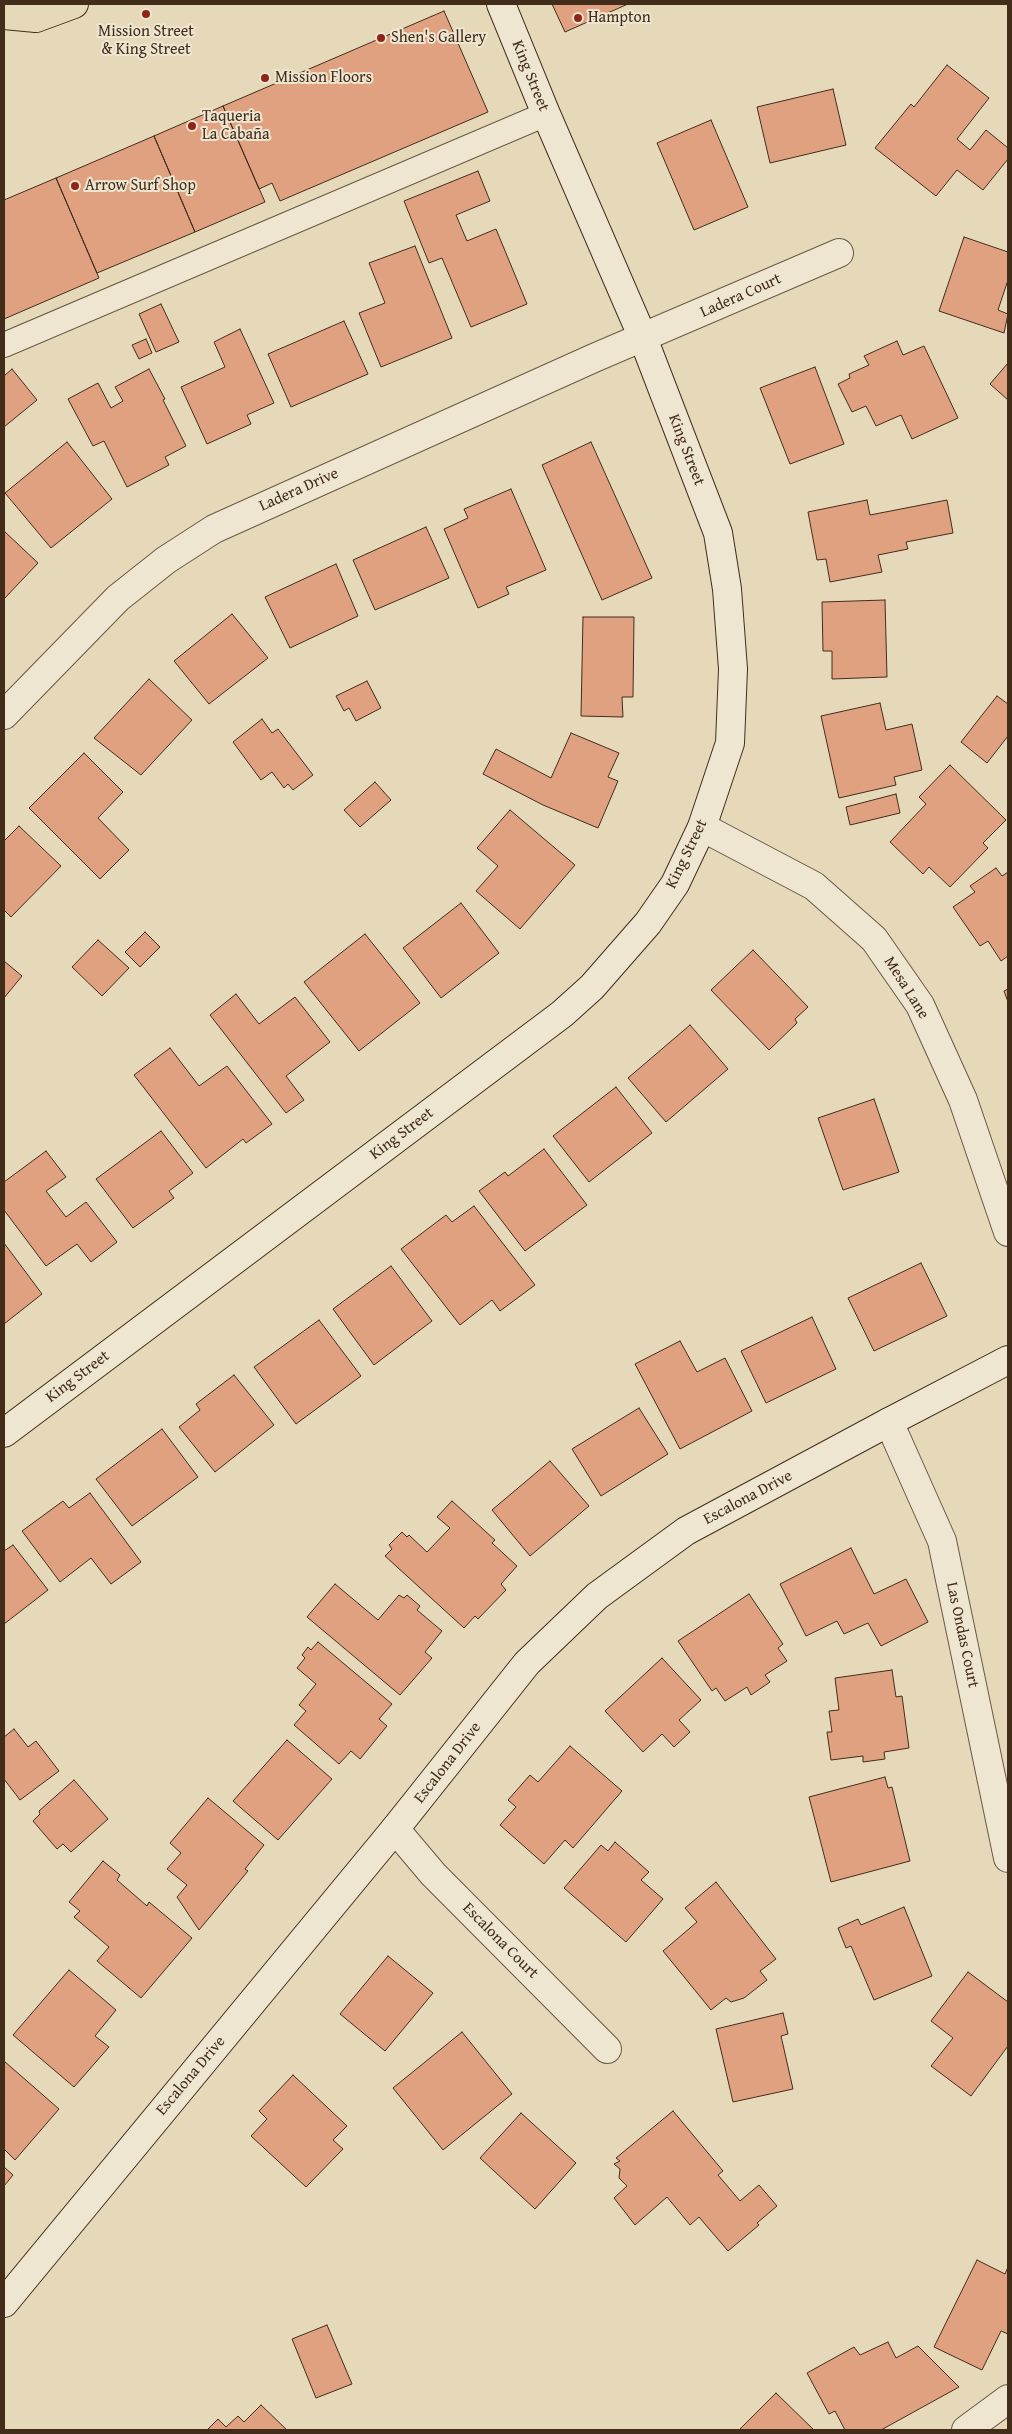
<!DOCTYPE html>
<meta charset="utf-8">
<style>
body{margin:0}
#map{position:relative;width:1012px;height:2434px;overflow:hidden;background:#e6d9ba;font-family:"Gentium Book Plus",serif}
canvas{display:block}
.frame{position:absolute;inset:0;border:5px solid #422d1b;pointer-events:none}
</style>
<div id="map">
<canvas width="1012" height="2434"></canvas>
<div class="frame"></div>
</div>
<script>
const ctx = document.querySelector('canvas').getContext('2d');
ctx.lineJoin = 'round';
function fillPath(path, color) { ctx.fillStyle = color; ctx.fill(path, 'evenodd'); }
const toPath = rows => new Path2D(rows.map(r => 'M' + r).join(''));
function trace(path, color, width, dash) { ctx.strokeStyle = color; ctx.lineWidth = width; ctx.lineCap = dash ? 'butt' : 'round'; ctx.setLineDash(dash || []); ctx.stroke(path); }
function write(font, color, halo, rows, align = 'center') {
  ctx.font = font + ' "Gentium Book Plus",serif'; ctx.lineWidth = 4; ctx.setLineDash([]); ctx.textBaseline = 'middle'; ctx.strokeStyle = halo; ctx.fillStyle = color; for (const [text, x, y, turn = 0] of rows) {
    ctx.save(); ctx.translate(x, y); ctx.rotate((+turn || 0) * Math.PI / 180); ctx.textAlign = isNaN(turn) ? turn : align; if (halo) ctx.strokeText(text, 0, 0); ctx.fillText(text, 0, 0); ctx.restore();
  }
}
const building = toPath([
 [552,4,628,4,565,32,552,4],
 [444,11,488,112,280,201,272,183,259,189,223,106,444,11],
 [947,65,989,98,957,139,970,150,986,130,1008,148,1008,159,983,190,957,170,936,196,875,148,911,104,914,107,947,65],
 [833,89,846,145,770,163,757,107,833,89],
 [223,106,265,202,195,232,154,136,223,106],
 [711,120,748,207,694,230,657,143,711,120],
 [154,136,195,232,97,273,56,178,154,136],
 [478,171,490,201,456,215,467,241,496,229,527,304,471,327,442,258,429,263,404,201,478,171],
 [56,178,99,278,4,319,4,200,56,178],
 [964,237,1008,252,1008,280,998,310,1008,314,1004,333,939,311,964,237],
 [415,246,452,338,381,367,359,313,385,303,369,263,415,246],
 [161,304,179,342,156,352,139,314,161,304],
 [344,321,368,374,291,407,268,354,344,321],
 [240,329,274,403,247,415,251,424,207,444,181,387,225,367,214,342,240,329],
 [146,339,152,353,139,359,132,345,146,339],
 [897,341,903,355,924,346,958,418,912,439,901,415,876,426,866,406,852,412,838,384,850,378,849,374,869,365,864,356,897,341],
 [1008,363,1008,400,990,384,1008,363],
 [815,367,844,444,790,464,760,388,815,367],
 [12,369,37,400,4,427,4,376,12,369],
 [149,369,165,399,163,400,186,446,165,457,169,465,127,487,104,441,93,446,68,399,98,383,111,408,123,401,115,387,149,369],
 [67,442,112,499,51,548,5,493,67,442],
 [591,442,652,578,602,600,542,465,591,442],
 [511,489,546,570,506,587,509,594,478,608,444,529,468,518,464,509,511,489],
 [867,500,870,515,947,500,953,533,906,542,908,549,878,555,882,572,830,582,826,559,817,560,808,512,867,500],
 [426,527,449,578,375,610,353,560,426,527],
 [4,531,38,563,4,599,4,531],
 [336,564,358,616,290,648,265,597,336,564],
 [885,600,887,677,832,679,832,651,823,651,822,602,885,600],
 [232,614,268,658,209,704,174,661,232,614],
 [583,617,634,617,633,697,622,697,623,717,581,716,583,617],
 [149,679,192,720,141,775,94,738,149,679],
 [367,681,381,708,356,721,349,708,344,711,336,696,367,681],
 [997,696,1008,704,1008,736,987,763,961,742,997,696],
 [880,703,886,730,912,724,922,770,894,777,896,785,839,798,821,716,880,703],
 [262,719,272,733,278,729,313,775,293,790,288,784,284,788,272,772,261,780,233,742,262,719],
 [571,733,619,753,608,777,618,781,598,828,543,805,483,774,496,749,551,778,571,733],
 [84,753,123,792,98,818,129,850,100,879,29,808,84,753],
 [950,765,1006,820,983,843,988,848,950,887,929,867,923,874,890,842,926,804,919,797,950,765],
 [375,782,391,800,360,827,344,810,375,782],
 [896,794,900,813,850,825,846,807,896,794],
 [510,810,575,865,520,929,476,891,498,866,477,848,510,810],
 [19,826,61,866,11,917,4,910,4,841,19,826],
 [996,868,1002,876,1008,872,1008,956,1001,961,988,941,980,946,953,907,975,892,970,886,996,868],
 [461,903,499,953,441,998,403,948,461,903],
 [145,932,160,947,140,967,125,952,145,932],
 [365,934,420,1003,359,1051,304,982,365,934],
 [98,940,129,968,102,996,72,967,98,940],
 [753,950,808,1007,795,1019,797,1023,769,1050,711,990,753,950],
 [4,961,22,976,4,998,4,961],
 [1008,989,1008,1002,1004,991,1008,989],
 [236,994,259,1024,295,997,330,1042,286,1076,304,1100,286,1113,210,1015,236,994],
 [690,1025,728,1069,666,1122,628,1078,690,1025],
 [170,1048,199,1086,227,1066,272,1124,246,1143,243,1139,206,1168,134,1075,170,1048],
 [616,1087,652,1133,589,1182,553,1136,616,1087],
 [874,1099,899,1172,843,1190,818,1118,874,1099],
 [161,1131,193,1173,169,1191,174,1198,133,1228,96,1179,161,1131],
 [544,1149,587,1205,525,1251,479,1191,505,1172,508,1176,544,1149],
 [46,1151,66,1177,46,1191,66,1217,86,1202,117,1242,91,1262,77,1244,46,1266,4,1210,4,1182,46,1151],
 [474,1206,535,1285,500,1311,492,1300,460,1325,401,1249,446,1215,452,1222,474,1206],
 [4,1243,42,1294,4,1324,4,1243],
 [921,1263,947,1316,874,1351,848,1298,921,1263],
 [391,1266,432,1321,374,1365,333,1309,391,1266],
 [812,1317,836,1369,766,1403,741,1351,812,1317],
 [319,1320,361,1376,296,1424,254,1367,319,1320],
 [680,1341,697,1372,725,1358,752,1411,680,1449,635,1364,680,1341],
 [234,1375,274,1425,215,1472,179,1427,200,1410,196,1404,234,1375],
 [639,1408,668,1454,601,1496,572,1449,639,1408],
 [162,1429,198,1477,132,1526,96,1479,162,1429],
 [550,1461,589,1506,530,1556,492,1510,550,1461],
 [90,1493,141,1562,111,1584,91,1558,60,1582,22,1531,63,1501,69,1508,90,1493],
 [452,1501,495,1540,492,1543,517,1566,501,1584,506,1590,478,1619,475,1616,464,1628,385,1556,392,1549,389,1545,402,1532,407,1537,409,1535,427,1552,450,1528,437,1517,452,1501],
 [13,1545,48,1590,4,1624,4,1551,13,1545],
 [851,1548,874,1594,906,1579,928,1622,881,1646,868,1623,844,1634,837,1621,806,1636,780,1584,851,1548],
 [335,1584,378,1620,399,1595,404,1598,407,1595,420,1606,417,1610,442,1631,425,1652,432,1658,400,1695,307,1617,335,1584],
 [749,1594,783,1644,778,1648,787,1661,765,1675,770,1682,751,1695,747,1687,725,1701,716,1688,712,1691,678,1641,749,1594],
 [318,1642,392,1704,379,1719,387,1726,360,1759,351,1751,339,1764,294,1725,306,1711,299,1705,316,1684,297,1668,305,1658,302,1655,308,1647,311,1650,318,1642],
 [662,1658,701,1700,679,1720,690,1732,674,1747,662,1734,643,1752,605,1711,662,1658],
 [892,1670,896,1697,902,1696,909,1748,884,1752,885,1759,863,1762,863,1756,831,1760,827,1732,832,1732,829,1711,839,1710,835,1678,892,1670],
 [14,1729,28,1747,36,1741,59,1771,20,1800,4,1779,4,1737,14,1729],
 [287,1740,332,1779,278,1840,233,1801,287,1740],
 [570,1746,622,1791,573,1848,565,1840,544,1864,500,1825,516,1807,508,1800,530,1775,538,1782,570,1746],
 [885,1777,888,1788,892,1787,910,1861,831,1882,809,1797,885,1777],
 [74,1780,108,1819,71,1852,63,1844,57,1849,33,1821,40,1814,39,1811,74,1780],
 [208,1798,264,1845,245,1869,248,1871,199,1930,177,1897,187,1885,167,1869,181,1853,170,1843,208,1798],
 [615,1842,649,1872,641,1880,663,1899,626,1942,564,1888,601,1845,608,1851,615,1842],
 [103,1861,120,1875,117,1880,147,1906,149,1902,192,1938,141,1998,97,1961,109,1947,74,1917,80,1911,69,1902,103,1861],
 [716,1882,776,1959,760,1971,767,1980,744,1998,731,2002,726,1998,711,2010,663,1951,697,1922,685,1908,716,1882],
 [904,1907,932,1976,874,2000,851,1946,846,1948,838,1928,858,1919,861,1925,904,1907],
 [388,1956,433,1993,385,2051,340,2014,388,1956],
 [69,1970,116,2010,95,2036,109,2047,74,2087,13,2035,69,1970],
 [968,1972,1008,2002,1008,2046,971,2096,931,2066,953,2038,931,2021,968,1972],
 [783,2013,788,2034,781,2036,793,2089,733,2102,716,2029,783,2013],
 [462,2032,512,2094,443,2150,393,2088,462,2032],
 [4,2061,59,2109,15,2160,4,2149,4,2061],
 [293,2075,347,2126,333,2140,343,2149,306,2187,251,2136,267,2119,259,2111,293,2075],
 [673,2111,723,2171,718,2175,740,2201,759,2185,777,2206,757,2223,759,2225,728,2251,699,2217,690,2225,667,2197,635,2225,614,2198,627,2186,619,2178,620,2169,614,2164,620,2161,616,2158,673,2111],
 [521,2113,576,2163,535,2209,480,2158,521,2113],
 [4,2167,13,2175,4,2186,4,2167],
 [977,2260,1005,2274,1008,2267,1008,2334,1001,2331,982,2370,934,2347,977,2260],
 [327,2325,352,2384,316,2398,292,2339,327,2325],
 [888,2342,896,2358,918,2346,959,2387,881,2430,845,2430,835,2411,829,2414,807,2373,854,2347,860,2355,888,2342],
 [776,2393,814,2430,739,2430,776,2393],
 [261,2405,287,2430,207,2430,218,2419,226,2427,238,2416,244,2422,261,2405]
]);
const lane = toPath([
 [4,345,546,114]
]);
const street = toPath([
 [4,715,118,598,166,560,214,529,594,358,839,253],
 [702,827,814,886,874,939,920,1005,963,1100,1008,1232],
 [889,1422,942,1541,1008,1858],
 [395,1829,433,1874,607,2049],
 [966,2430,1008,2399]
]);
const secondary = toPath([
 [4,1433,562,1014,592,987,648,923,675,884,702,827,730,743,733,669,727,589,718,533,643,338,546,114,501,4],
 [4,2303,395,1829,527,1663,597,1596,686,1531,889,1422,1008,1360]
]);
const highway = toPath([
 [4,15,36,18,74,4]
]);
const markers = [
 [146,14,5,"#8f2418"],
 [578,18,5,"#8f2418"],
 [381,38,5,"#8f2418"],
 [265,78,5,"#8f2418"],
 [192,126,5,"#8f2418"],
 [75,186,5,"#8f2418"]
];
const poiNames = [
 ["Hampton",588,18],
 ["Mission Street",146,32,"center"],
 ["& King Street",146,50,"center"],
 ["Shen's Gallery",391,38],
 ["Mission Floors",275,78],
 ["Taqueria",202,117],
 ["La Cabaña",202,135],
 ["Arrow Surf Shop",85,186]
];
const streetNames = [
 ["King Street",530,76,68],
 ["Ladera Court",741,296,-24],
 ["King Street",686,450,69],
 ["Ladera Drive",299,490,-24],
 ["King Street",687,854,-64],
 ["Mesa Lane",906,988,58],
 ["King Street",402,1134,-37],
 ["King Street",78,1377,-37],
 ["Escalona Drive",748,1498,-28],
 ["Las Ondas Court",962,1635,78],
 ["Escalona Drive",448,1763,-52],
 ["Escalona Court",500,1941,45],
 ["Escalona Drive",191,2076,-50]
];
fillPath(building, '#e0a181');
trace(building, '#422d1b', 1);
trace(lane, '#6b5843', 26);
trace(street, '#6b5843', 30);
trace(secondary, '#422d1b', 30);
trace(highway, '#422d1b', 30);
trace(lane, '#efe6d2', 24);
trace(street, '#efe6d2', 28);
trace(secondary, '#efe6d2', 28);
trace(highway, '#e6d9ba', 28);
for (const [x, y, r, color] of markers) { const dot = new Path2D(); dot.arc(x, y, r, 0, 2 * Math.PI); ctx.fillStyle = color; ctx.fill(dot); trace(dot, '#efe6d2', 2); }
write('16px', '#422d1b', '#efe6d2', poiNames, 'left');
write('16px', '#422d1b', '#efe6d2', streetNames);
</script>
